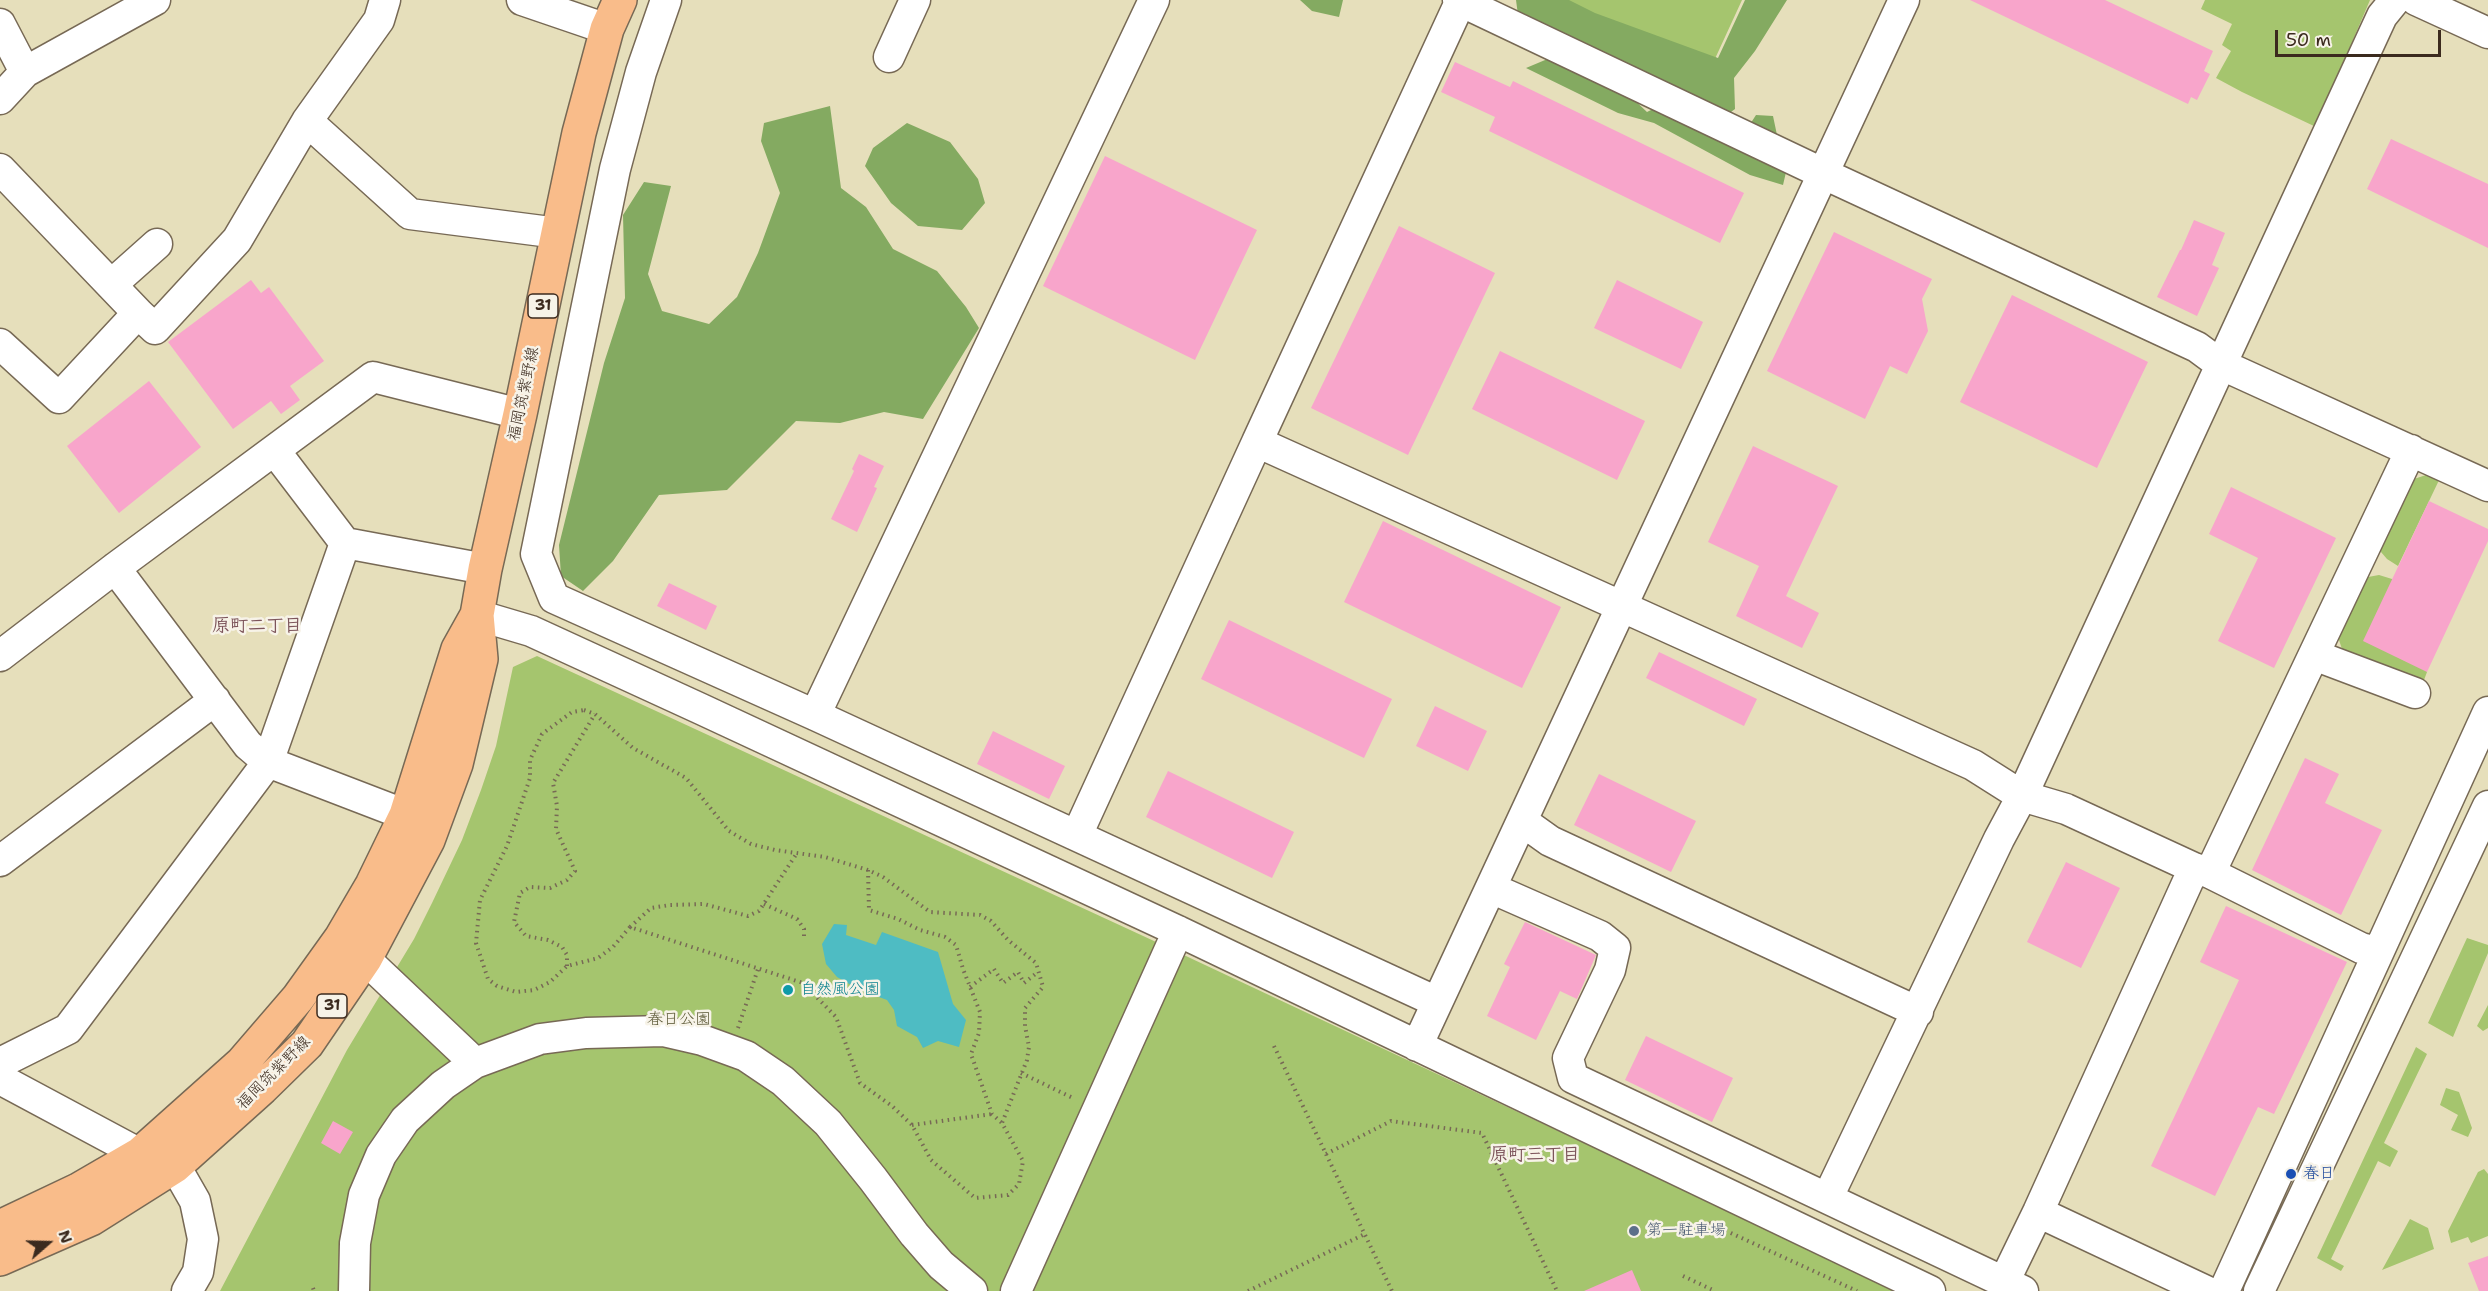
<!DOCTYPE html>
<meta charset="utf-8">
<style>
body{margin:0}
#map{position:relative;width:2488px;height:1291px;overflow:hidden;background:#e6dfbb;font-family:"Shantell Sans",sans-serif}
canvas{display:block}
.north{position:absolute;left:18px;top:1213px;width:60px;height:60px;-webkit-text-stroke:4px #f7f3e8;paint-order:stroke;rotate:70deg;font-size:16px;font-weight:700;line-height:24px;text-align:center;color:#3b2a1e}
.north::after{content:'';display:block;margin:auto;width:21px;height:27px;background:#3b2a1e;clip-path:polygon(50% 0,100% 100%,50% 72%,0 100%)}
.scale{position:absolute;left:2275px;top:30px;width:166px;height:27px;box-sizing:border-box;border:3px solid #3b2a1e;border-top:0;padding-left:8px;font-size:18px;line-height:21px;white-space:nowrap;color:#3b2a1e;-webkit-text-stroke:4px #f7f3e8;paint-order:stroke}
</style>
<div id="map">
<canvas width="2488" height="1291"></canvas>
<div class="north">N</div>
<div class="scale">50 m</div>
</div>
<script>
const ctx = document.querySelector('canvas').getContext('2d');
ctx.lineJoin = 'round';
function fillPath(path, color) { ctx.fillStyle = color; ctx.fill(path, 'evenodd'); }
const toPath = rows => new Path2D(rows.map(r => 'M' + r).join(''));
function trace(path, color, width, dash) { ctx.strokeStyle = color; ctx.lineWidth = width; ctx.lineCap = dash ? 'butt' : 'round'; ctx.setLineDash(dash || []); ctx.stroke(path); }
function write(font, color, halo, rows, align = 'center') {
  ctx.font = font + ' "Shantell Sans","Klee One",sans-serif'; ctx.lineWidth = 5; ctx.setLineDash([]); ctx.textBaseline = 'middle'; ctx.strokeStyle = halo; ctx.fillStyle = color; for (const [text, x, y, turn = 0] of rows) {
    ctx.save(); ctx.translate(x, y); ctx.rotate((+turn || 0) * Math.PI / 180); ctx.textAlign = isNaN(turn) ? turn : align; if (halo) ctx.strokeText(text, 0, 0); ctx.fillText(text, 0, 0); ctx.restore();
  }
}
const green = toPath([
 [1549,0,1742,0,1708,74],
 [2205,0,2370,0,2316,127,2242,92,2216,78,2231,51,2222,45,2232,24,2201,9],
 [2426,475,2441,476,2398,566,2387,559,2381,552,2378,544,2408,481],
 [2379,575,2392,579,2427,672,2424,680,2413,681,2342,649,2336,631,2359,583,2368,577],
 [537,656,1154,941,1899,1291,220,1291,347,1050,414,939,432,903,462,840,481,790,496,746,513,667],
 [2467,938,2488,945,2488,953,2453,1037,2428,1023],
 [2488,1005,2488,1028,2483,1031,2477,1026],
 [2416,1047,2427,1054,2384,1143,2398,1151,2390,1167,2378,1161,2331,1259,2344,1266,2341,1271,2317,1258],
 [2446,1088,2459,1092,2472,1128,2468,1137,2451,1130,2458,1115,2440,1105],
 [2484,1169,2488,1174,2488,1236,2471,1243,2468,1237,2451,1243,2448,1231,2478,1172],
 [2410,1219,2428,1228,2434,1249,2382,1270]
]);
const forest = toPath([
 [1300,0,1343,0,1339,17,1312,11],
 [1516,0,1569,0,1595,13,1718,58,1745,0,1787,0,1755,51,1734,78,1735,109,1720,120,1518,15],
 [1557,55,1589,57,1647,112,1671,100,1745,132,1756,115,1773,116,1777,135,1791,151,1783,185,1750,175,1654,123,1618,113,1526,68],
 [830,106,841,188,866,207,893,249,937,271,966,307,979,328,923,419,884,412,840,423,796,421,727,490,659,495,613,561,583,591,561,576,559,545,604,363,625,298,623,215,644,182,671,186,648,274,662,311,709,324,737,297,758,253,780,193,761,141,764,123],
 [907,123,950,142,978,179,985,203,962,230,918,226,891,203,865,166,873,148]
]);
const water = toPath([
 [834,924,847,925,846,935,876,945,882,932,938,952,953,1004,966,1020,959,1047,938,1041,923,1048,917,1037,897,1026,894,1010,887,1000,860,990,837,977,826,964,822,944]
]);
const building = toPath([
 [1970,0,2105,0,2213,51,2204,71,2210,74,2197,100,2191,97,2188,104],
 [1455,62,1510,87,1513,81,1744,193,1720,243,1489,131,1495,117,1441,92],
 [2391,139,2488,184,2488,248,2367,189],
 [1105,156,1257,230,1195,360,1043,286],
 [2194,220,2225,233,2212,265,2219,268,2197,316,2157,297,2180,250,2181,250],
 [1399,226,1495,273,1408,455,1311,408],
 [1834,232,1932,279,1922,299,1928,331,1907,374,1890,366,1865,419,1767,371],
 [251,280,261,293,269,287,324,361,290,386,300,400,281,414,271,401,233,429,168,342],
 [1617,280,1703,322,1681,369,1594,328],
 [2012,295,2148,362,2097,468,1960,402],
 [1500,351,1645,421,1617,480,1472,409],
 [149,381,201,447,119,513,67,446],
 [1753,446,1838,486,1786,596,1819,613,1802,648,1736,616,1759,566,1708,542],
 [859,454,884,466,874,487,877,488,857,532,831,519,854,471,852,469],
 [2231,487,2336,538,2274,668,2218,641,2258,558,2209,534],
 [2429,501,2488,529,2488,541,2427,672,2363,641],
 [1383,521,1561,607,1522,688,1344,602],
 [669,583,717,606,706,630,657,606],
 [1229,620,1392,699,1364,758,1201,679],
 [1659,652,1757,699,1744,726,1646,678],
 [1435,706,1487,731,1468,771,1416,746],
 [993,731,1065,766,1049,799,977,764],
 [2305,758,2339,774,2325,803,2382,830,2341,915,2252,870],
 [1168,771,1294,832,1272,878,1146,817],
 [1599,774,1696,821,1671,872,1574,825],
 [2066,862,2120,888,2081,968,2027,942],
 [2226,906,2347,962,2274,1114,2258,1107,2215,1196,2151,1166,2239,980,2200,962],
 [1525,922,1596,955,1577,999,1560,991,1536,1040,1487,1016,1510,967,1504,964],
 [1646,1036,1733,1078,1712,1122,1625,1080],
 [333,1121,353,1132,340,1154,321,1143],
 [2488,1256,2488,1291,2479,1291,2468,1263],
 [1632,1270,1641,1291,1584,1291]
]);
const path = toPath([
 [584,710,595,714,633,748,686,778,729,831,751,844,775,850,825,857,868,870,883,877,930,912,980,915,991,921,1008,940,1036,963,1043,987,1025,1008,1025,1026,1029,1047,1027,1060,1002,1123,1023,1161,1019,1184,1008,1195,975,1198,931,1160,912,1125,892,1106,860,1083,836,1017,803,983,630,927,613,947,598,958,567,966,550,982,534,990,516,992,497,986,488,979,476,943,480,900,507,846,530,778,530,760,542,734,572,712,584,710],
 [868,870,869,910,898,919,920,930,945,937,956,945,963,969,980,1012,979,1033,971,1054,992,1114,1002,1123],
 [764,904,797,919,804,929,804,938],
 [630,927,651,908,670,905,704,904,748,916,759,911,797,853],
 [567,966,567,955,562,947,548,940,526,936,514,922,520,893,530,887,550,888,567,880,575,871,556,829,557,806,553,783,595,714],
 [970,987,994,969,1003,983,1018,972,1024,983,1038,972],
 [738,1028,758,969],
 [1274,1046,1392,1291],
 [1021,1073,1075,1099],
 [912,1125,992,1114],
 [1326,1154,1391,1121,1482,1133,1557,1291],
 [1709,1223,1857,1291],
 [1683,1276,1715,1291],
 [313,1288,314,1291],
 [1248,1291,1365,1234]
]);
const minor = toPath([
 [522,0,607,29],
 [666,0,641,72,615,169,536,554,554,598,815,715,1437,1002],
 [1458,0,1822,173,2197,347,2220,364,2488,486],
 [1461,0,1257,442,1973,765,2022,796,2066,809,2194,868,2210,873,2361,948,2377,952],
 [2416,0,2488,33],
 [0,24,25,72],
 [889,57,915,0],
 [0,99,25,72,155,0],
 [307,121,410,214,558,233],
 [0,169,138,313,59,398,0,344],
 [111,285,157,244],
 [138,313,155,329,237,240,307,121,379,20,385,0],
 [345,543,485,569],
 [115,568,248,745,268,762,406,815],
 [477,615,531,631,701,709,1178,931,1930,1291],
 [2314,655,2415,693],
 [0,656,115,568,373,377,520,414],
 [815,715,1154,0],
 [1522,821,1550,841,1918,1012],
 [1077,835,1257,442],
 [0,861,215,700],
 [2210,873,2411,450],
 [1491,888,1600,936,1615,948,1610,970,1568,1058,1573,1078,2023,1291],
 [365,959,475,1063],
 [1417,1046,1904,0],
 [0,1063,68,1029,268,762,345,543,275,451],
 [0,1079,140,1154,175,1166,195,1201,203,1239,198,1272,187,1291],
 [1828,1197,1999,839,2022,796,2382,16,2395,0],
 [2038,1212,2206,1291],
 [2004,1282,2038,1212,2194,868],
 [354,1291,355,1243,364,1195,381,1155,405,1120,443,1085,475,1063,540,1039,586,1033,663,1031,702,1040,746,1056,783,1081,828,1123,873,1179,914,1234,941,1265,972,1291],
 [1016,1291,1178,931],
 [2224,1291,2488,712],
 [2259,1291,2488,806]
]);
const major = toPath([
 [0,1227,78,1190,140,1154,242,1063,298,998,341,938,372,885,406,815,458,649,477,615],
 [0,1259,91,1219,175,1166,262,1088,307,1044,365,959,428,840,456,764,481,659,477,615,485,569,520,414,579,133,607,29,620,0]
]);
const markers = [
 [788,990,6,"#0f9aa8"],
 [2291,1174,6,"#1a4fb4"],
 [1634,1231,6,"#5c6f8a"]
];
const shields = [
 [543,306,30],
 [332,1006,30]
];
const shieldNames = [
 ["31",543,306],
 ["31",332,1006]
];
const streetNames = [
 ["福岡筑紫野線",524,394,-78],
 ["福岡筑紫野線",274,1073,-45]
];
const cultureNames = [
 ["自然風公園",800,990]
];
const parkNames = [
 ["春日公園",679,1020]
];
const transitNames = [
 ["春日",2303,1174]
];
const serviceNames = [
 ["第一駐車場",1646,1231]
];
const neighbourhoodNames = [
 ["原町二丁目",257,626],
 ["原町三丁目",1535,1155]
];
fillPath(green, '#a5c56e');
fillPath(forest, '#84aa61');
fillPath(water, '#4ebcc3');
fillPath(building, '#f8a5cb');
trace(minor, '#776955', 33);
trace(major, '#776955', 36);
trace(path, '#776955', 4, [1.5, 4.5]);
trace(minor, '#fff', 30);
trace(major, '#f9bc8a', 33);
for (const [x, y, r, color] of markers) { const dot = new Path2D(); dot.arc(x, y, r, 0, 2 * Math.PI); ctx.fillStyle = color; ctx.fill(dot); trace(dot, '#f7f3e8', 2); }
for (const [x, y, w] of shields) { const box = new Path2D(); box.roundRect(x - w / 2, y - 12, w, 24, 4.5); ctx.fillStyle = '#f7f3e8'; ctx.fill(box); trace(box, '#3b2a1e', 1.5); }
write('bold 15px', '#3b2a1e', null, shieldNames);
write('16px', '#3b2a1e', '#f7f3e8', streetNames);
write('16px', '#0d838f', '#f7f3e8', cultureNames, 'left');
write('16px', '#5b5836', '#f7f3e8', parkNames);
write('16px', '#164399', '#f7f3e8', transitNames, 'left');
write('16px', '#4e5e75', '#f7f3e8', serviceNames, 'left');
write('bold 18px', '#7d555b', '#f7f3e8', neighbourhoodNames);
</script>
